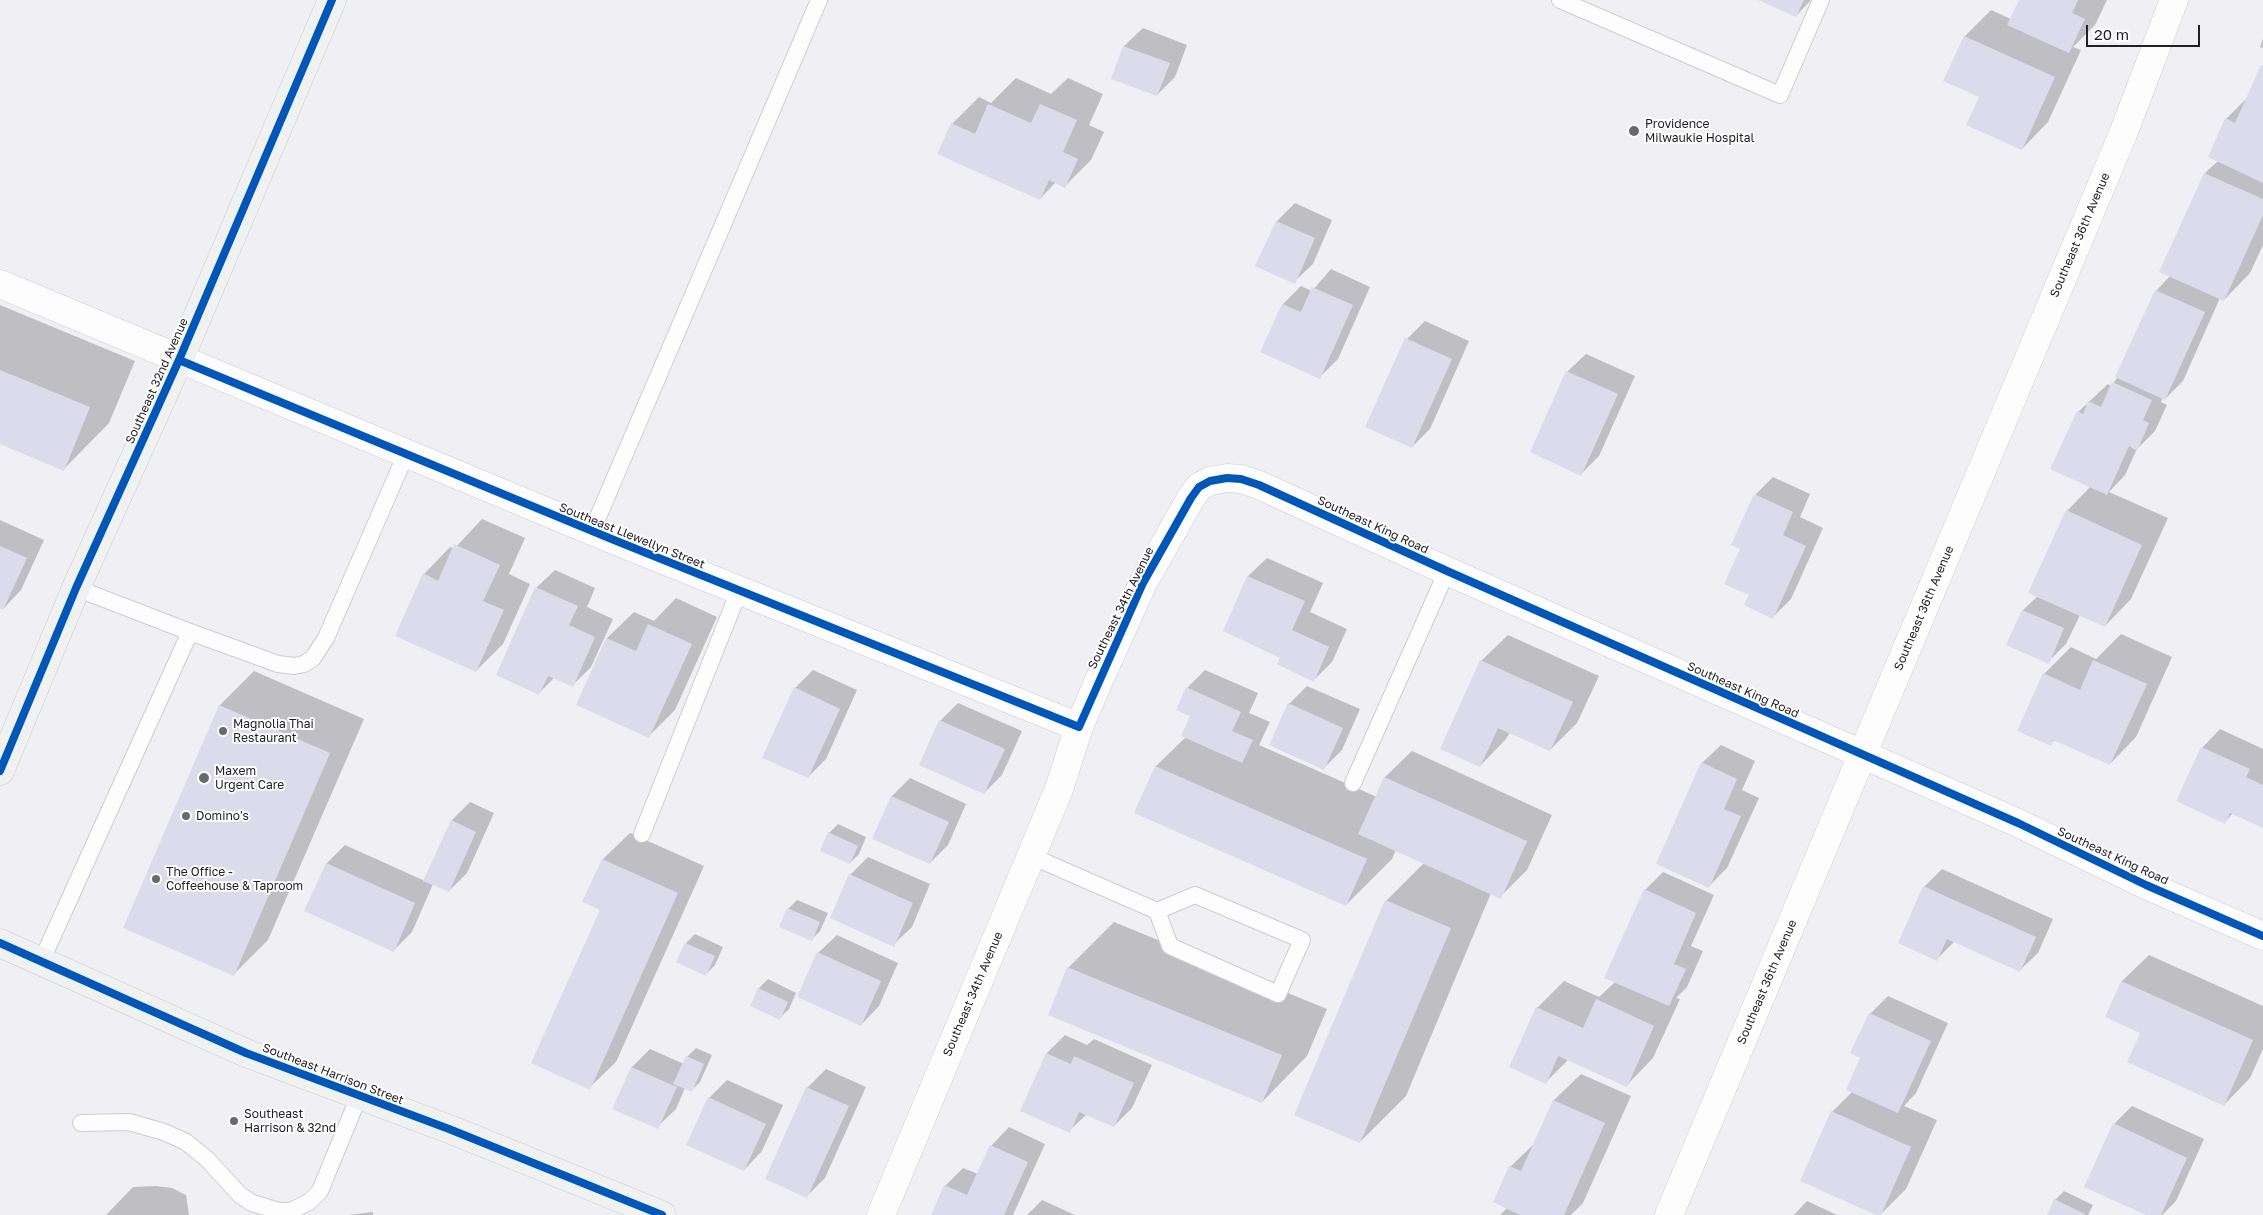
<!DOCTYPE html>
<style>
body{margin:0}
#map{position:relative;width:2263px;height:1215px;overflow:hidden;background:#efeff4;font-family:"Golos Text",sans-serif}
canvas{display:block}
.scale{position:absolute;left:2086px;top:25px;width:114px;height:22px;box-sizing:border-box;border:2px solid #212125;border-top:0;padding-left:6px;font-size:15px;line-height:18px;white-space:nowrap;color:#212125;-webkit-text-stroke:4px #fff;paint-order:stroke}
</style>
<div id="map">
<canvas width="2263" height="1215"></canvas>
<div class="scale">20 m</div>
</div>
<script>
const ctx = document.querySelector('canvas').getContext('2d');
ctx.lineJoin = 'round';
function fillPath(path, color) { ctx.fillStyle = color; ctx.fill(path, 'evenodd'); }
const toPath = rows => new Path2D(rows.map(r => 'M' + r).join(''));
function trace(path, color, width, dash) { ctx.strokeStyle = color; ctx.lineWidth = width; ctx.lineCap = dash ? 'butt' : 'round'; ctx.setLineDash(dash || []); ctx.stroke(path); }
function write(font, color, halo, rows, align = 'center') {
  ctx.font = font + ' "Golos Text",sans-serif'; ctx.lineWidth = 4; ctx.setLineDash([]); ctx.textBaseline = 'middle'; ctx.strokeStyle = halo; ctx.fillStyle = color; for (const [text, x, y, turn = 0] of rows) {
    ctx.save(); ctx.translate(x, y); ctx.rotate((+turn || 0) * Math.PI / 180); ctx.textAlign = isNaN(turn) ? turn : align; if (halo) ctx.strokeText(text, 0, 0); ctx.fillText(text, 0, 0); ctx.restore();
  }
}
const shadow = toPath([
 [1761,0,1811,0,1796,16],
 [2020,0,2107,0,2095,25,2073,47,2081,50,2048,122,2022,149,1981,97,1965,36,1991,10,2011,19],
 [1143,28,1187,45,1175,77,1157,95,1113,78,1124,46],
 [2263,39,2263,48,2260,47],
 [2263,65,2263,245,2250,273,2224,300,2220,298,2183,381,2165,399,2163,397,2161,402,2167,405,2155,431,2137,449,2125,475,2109,492,2168,518,2131,599,2105,626,2080,615,2066,644,2048,662,2008,644,2023,610,2038,596,2067,511,2091,486,2078,412,2108,384,2111,386,2118,377,2156,291,2170,276,2161,272,2205,173,2218,161,2226,119,2249,96],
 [1016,78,1051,94,1068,78,1103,94,1089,125,1104,132,1091,160,1065,186,1056,182,1040,199,952,124,979,97,991,103],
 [1295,203,1332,220,1313,264,1294,282,1257,266,1277,221],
 [1331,269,1370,287,1338,359,1320,377,1283,304,1301,286,1312,291],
 [0,305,135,361,109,423,64,469,0,443],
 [1425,321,1469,341,1430,429,1412,447,1367,427,1407,339],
 [1586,354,1635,376,1599,456,1581,474,1567,372],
 [1773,477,1810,494,1800,517,1823,528,1791,599,1773,617,1742,548,1755,495],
 [482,519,525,538,509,574,530,584,503,644,476,671,424,574,450,547,454,549],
 [0,520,44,540,21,590,3,609,0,607],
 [1267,558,1323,583,1310,612,1347,629,1332,662,1314,680,1282,657,1224,631,1248,576],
 [555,570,595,588,587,607,613,619,591,667,573,685,555,677,539,693,536,588],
 [676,598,717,617,675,710,649,736,578,704,607,638,634,612,654,621],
 [2121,634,2172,657,2136,737,2110,764,2055,740,2050,744,2044,674,2071,647,2096,659],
 [1508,635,1599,676,1577,723,1550,750,1510,732,1506,739,1480,766,1481,661],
 [813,670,857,690,826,759,808,777,795,688],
 [1205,670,1258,693,1249,713,1270,722,1259,745,1377,797,1385,777,1412,751,1552,815,1527,870,1500,897,1491,893,1406,1096,1360,1142,1386,901,1424,863,1396,850,1392,859,1346,905,1136,813,1156,766,1186,737,1192,715,1187,688],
 [254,671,364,719,268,940,234,974,124,927,220,705],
 [1307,686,1360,709,1342,750,1324,768,1289,704],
 [958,703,1022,731,1002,775,984,793,940,721],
 [2220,729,2263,749,2263,827,2233,813,2225,822,2202,748],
 [1721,745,1755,761,1742,790,1759,798,1727,868,1709,886,1702,763],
 [910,778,966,804,948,845,930,863,874,838,892,796],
 [470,802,494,813,467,873,449,891,433,884,412,932,394,950,306,910,327,863,345,845,425,881,452,820],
 [838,824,866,837,859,854,850,863,829,833],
 [630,833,704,866,616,1062,589,1088,601,910,584,902,603,859],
 [868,857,930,884,912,927,893,945,850,875],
 [1942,869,2053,919,2038,953,2019,971,1955,941,1937,959,1924,887],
 [1663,872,1714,895,1691,946,1703,951,1687,987,1676,998,1680,999,1653,1058,1627,1085,1569,1059,1546,1082,1537,1008,1564,981,1599,997,1615,982,1645,890],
 [797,900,828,913,820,931,811,940,781,926,788,909],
 [1114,922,1327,1009,1307,1056,1262,1102,1050,1014,1069,967],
 [695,934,723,947,715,965,706,974,678,962,686,943],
 [837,935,898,963,879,1006,861,1025,818,953],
 [2149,955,2263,1006,2263,1049,2250,1078,2224,1105,2142,1032,2107,1016,2122,981],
 [768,979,796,993,789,1009,780,1018,751,1005,759,988],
 [1888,996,1948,1023,1916,1093,1904,1106,1937,1120,1906,1189,1880,1215,1832,1112,1853,1091,1862,1057,1870,1014],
 [1065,1035,1087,1045,1094,1039,1152,1065,1132,1108,1114,1126,1087,1114,1069,1131,1047,1053],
 [696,1048,712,1055,700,1082,691,1091,685,1088,676,1109,657,1127,614,1108,632,1067,650,1049,684,1064,687,1057],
 [826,1069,866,1087,825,1178,807,1196,807,1088],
 [1581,1074,1631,1096,1583,1203,1571,1215,1500,1215,1507,1208,1510,1167,1536,1142,1554,1100],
 [727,1080,783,1105,762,1151,744,1170,709,1098],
 [2132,1106,2204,1139,2176,1201,2162,1215,2149,1215,2114,1124],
 [1009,1127,1045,1144,1013,1215,932,1215,945,1186,963,1168,978,1174,991,1146],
 [156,1186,172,1188,186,1195,189,1215,106,1215,133,1187],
 [2064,1191,2093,1205,2088,1215,2049,1215,2055,1200],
 [1042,1200,1075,1215,1027,1215],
 [1807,1201,1837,1215,1794,1215],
 [373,1212,373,1215,348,1215]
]);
const building = toPath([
 [1758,0,1804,0,1796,17],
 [2019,0,2078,0,2072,13,2085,19,2069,53,2007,25],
 [1964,36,2055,77,2022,150,1966,125,1979,97,1943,81],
 [1123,46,1170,63,1157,96,1111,79],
 [2261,65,2263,66,2263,183,2208,157,2225,118,2235,123],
 [988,104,1031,123,1040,104,1077,120,1063,152,1078,159,1065,188,1049,180,1040,200,937,154,951,123,975,134],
 [2204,173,2263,199,2263,215,2224,301,2159,272],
 [1276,221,1315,238,1295,284,1255,266],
 [1312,287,1353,305,1320,379,1260,352,1282,304,1301,312],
 [2155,290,2205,312,2165,400,2115,377],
 [1405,338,1452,359,1412,448,1365,427],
 [0,370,90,407,64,471,0,444],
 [1566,371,1618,394,1581,476,1530,452],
 [2112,382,2152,400,2143,420,2149,423,2137,451,2129,446,2107,495,2050,469,2077,411,2083,414,2088,401,2101,407],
 [1754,494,1793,512,1783,535,1806,546,1773,619,1744,605,1749,595,1724,584,1740,549,1731,545],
 [2066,510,2142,545,2105,627,2028,593],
 [454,544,500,565,483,601,504,610,476,672,395,636,423,573,438,581],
 [0,546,27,558,3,610,0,609],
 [1247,576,1305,601,1292,630,1329,647,1314,682,1277,664,1280,658,1223,631],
 [535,587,578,606,569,625,595,637,573,687,548,676,539,695,496,675],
 [2022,610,2064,628,2049,664,2006,645],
 [648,624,692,644,649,738,576,705,606,638,636,651],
 [1480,660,1573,702,1550,751,1498,728,1480,767,1440,749],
 [2093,660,2147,684,2110,765,2053,740,2051,746,2017,731,2043,673,2080,690],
 [794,687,840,709,808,778,762,758],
 [1186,687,1241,712,1232,731,1253,740,1242,763,1181,736,1190,716,1176,710],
 [1288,703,1343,728,1324,770,1269,745],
 [219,705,330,753,234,976,123,928],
 [939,720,1005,749,984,794,919,765],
 [2201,747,2250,769,2246,777,2263,785,2263,828,2230,813,2225,824,2176,801],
 [1701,762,1737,779,1724,809,1741,816,1709,888,1656,864],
 [1155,766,1367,859,1346,906,1134,813],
 [1384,777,1527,841,1501,899,1358,834],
 [891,796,949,822,930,864,872,839],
 [451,820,476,832,449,892,423,881],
 [828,832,858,846,850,864,820,851],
 [602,859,678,893,590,1090,531,1063,600,910,582,902],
 [326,863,415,903,394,952,304,911],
 [849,874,913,903,894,947,830,918],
 [1923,886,2036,937,2020,972,1947,939,1937,961,1898,943],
 [1644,889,1696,913,1674,964,1686,969,1669,1006,1604,978],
 [1385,900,1451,928,1360,1143,1294,1115],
 [787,908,820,922,812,941,779,927],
 [685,943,715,956,706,976,676,962],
 [817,952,881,981,861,1026,797,997],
 [1067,967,1282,1055,1262,1103,1048,1015],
 [2121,981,2253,1040,2224,1106,2127,1062,2140,1033,2105,1017],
 [758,988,788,1002,780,1020,750,1006],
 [1596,999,1654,1026,1627,1087,1558,1056,1546,1084,1509,1067,1536,1007,1583,1028],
 [1869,1013,1931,1041,1898,1113,1846,1090,1860,1058,1850,1053],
 [1046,1053,1071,1064,1074,1056,1134,1083,1114,1127,1079,1112,1070,1133,1020,1111],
 [686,1056,704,1064,692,1092,673,1084],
 [631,1067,677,1087,658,1129,612,1109],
 [806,1087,849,1106,807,1198,765,1179],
 [708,1097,766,1124,744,1171,686,1145],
 [1553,1100,1605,1123,1564,1215,1520,1215,1493,1202,1509,1166,1521,1171],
 [1831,1111,1911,1147,1881,1215,1876,1215,1800,1181],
 [2113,1123,2187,1158,2161,1215,2146,1215,2084,1187],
 [990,1145,1028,1162,1004,1215,931,1215,944,1185,967,1195],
 [2054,1199,2085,1214,2084,1215,2047,1215]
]);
const lane = toPath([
 [1560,0,1780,95,1821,0],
 [592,531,819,0],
 [190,632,278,664,294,666,304,664,313,658,326,638,406,454],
 [1353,783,1447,571],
 [642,834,739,591],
 [1031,856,1157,911,1195,895,1302,940,1278,994,1170,946,1157,911],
 [41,962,190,632,76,588],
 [81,1123,129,1122,164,1132,186,1142,207,1159,240,1195,252,1203,279,1211,291,1211,309,1202,320,1191,359,1096]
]);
const street = toPath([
 [0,284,614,540,1079,727],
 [881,1215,1059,789,1079,727,1100,678,1143,583,1191,498,1199,487,1210,481,1227,478,1241,479,1259,485,1447,571,2018,823,2146,885,2263,936],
 [1669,1215,2123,134,2174,0]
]);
const secondary = toPath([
 [0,771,76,588,179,360,332,0],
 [0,943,246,1053,449,1129,662,1215]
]);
const cycleway = toPath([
 [179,360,614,540,1079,727,1143,583,1191,498,1199,487,1210,481,1227,478,1241,479,1259,485,1447,571,2018,823,2146,885,2263,936],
 [0,771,76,588,179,360,332,0],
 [0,943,246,1053,449,1129,662,1215]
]);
const markers = [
 [1634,131,6,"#69696d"],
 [223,731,5,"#69696d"],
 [204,778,6,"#69696d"],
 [186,816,5,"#69696d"],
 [156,879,5,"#69696d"],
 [234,1121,5,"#69696d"]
];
const poiNames = [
 ["Providence",1645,124],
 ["Milwaukie Hospital",1645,138],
 ["Magnolia Thai",233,724],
 ["Restaurant",233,738],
 ["Maxem",215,771],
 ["Urgent Care",215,785],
 ["Domino's",196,816],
 ["The Office -",166,872],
 ["Coffeehouse & Taproom",166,886],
 ["Southeast",244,1114],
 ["Harrison & 32nd",244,1128]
];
const streetNames = [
 ["Southeast 36th Avenue",2080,235,-67],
 ["Southeast 32nd Avenue",157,381,-66],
 ["Southeast King Road",1373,525,25],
 ["Southeast Llewellyn Street",632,536,22],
 ["Southeast 34th Avenue",1121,608,-64],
 ["Southeast 36th Avenue",1924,608,-67],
 ["Southeast King Road",1743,690,24],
 ["Southeast King Road",2113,856,25],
 ["Southeast 36th Avenue",1767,982,-67],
 ["Southeast 34th Avenue",973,994,-67],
 ["Southeast Harrison Street",333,1074,21]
];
fillPath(shadow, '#0003');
fillPath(building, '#dcdbeb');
trace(lane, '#cdcdd1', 18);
trace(street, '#cdcdd1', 29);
trace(secondary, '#cdcdd1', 29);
trace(lane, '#fdfdfd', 16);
trace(street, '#fdfdfd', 28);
trace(secondary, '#f0f2f1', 28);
trace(cycleway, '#0057b8', 8);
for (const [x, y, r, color] of markers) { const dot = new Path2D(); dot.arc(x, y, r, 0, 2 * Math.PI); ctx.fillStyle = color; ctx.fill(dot); trace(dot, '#fff', 2); }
write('12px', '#212125', '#fff', poiNames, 'left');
write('12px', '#212125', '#fff', streetNames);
</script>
